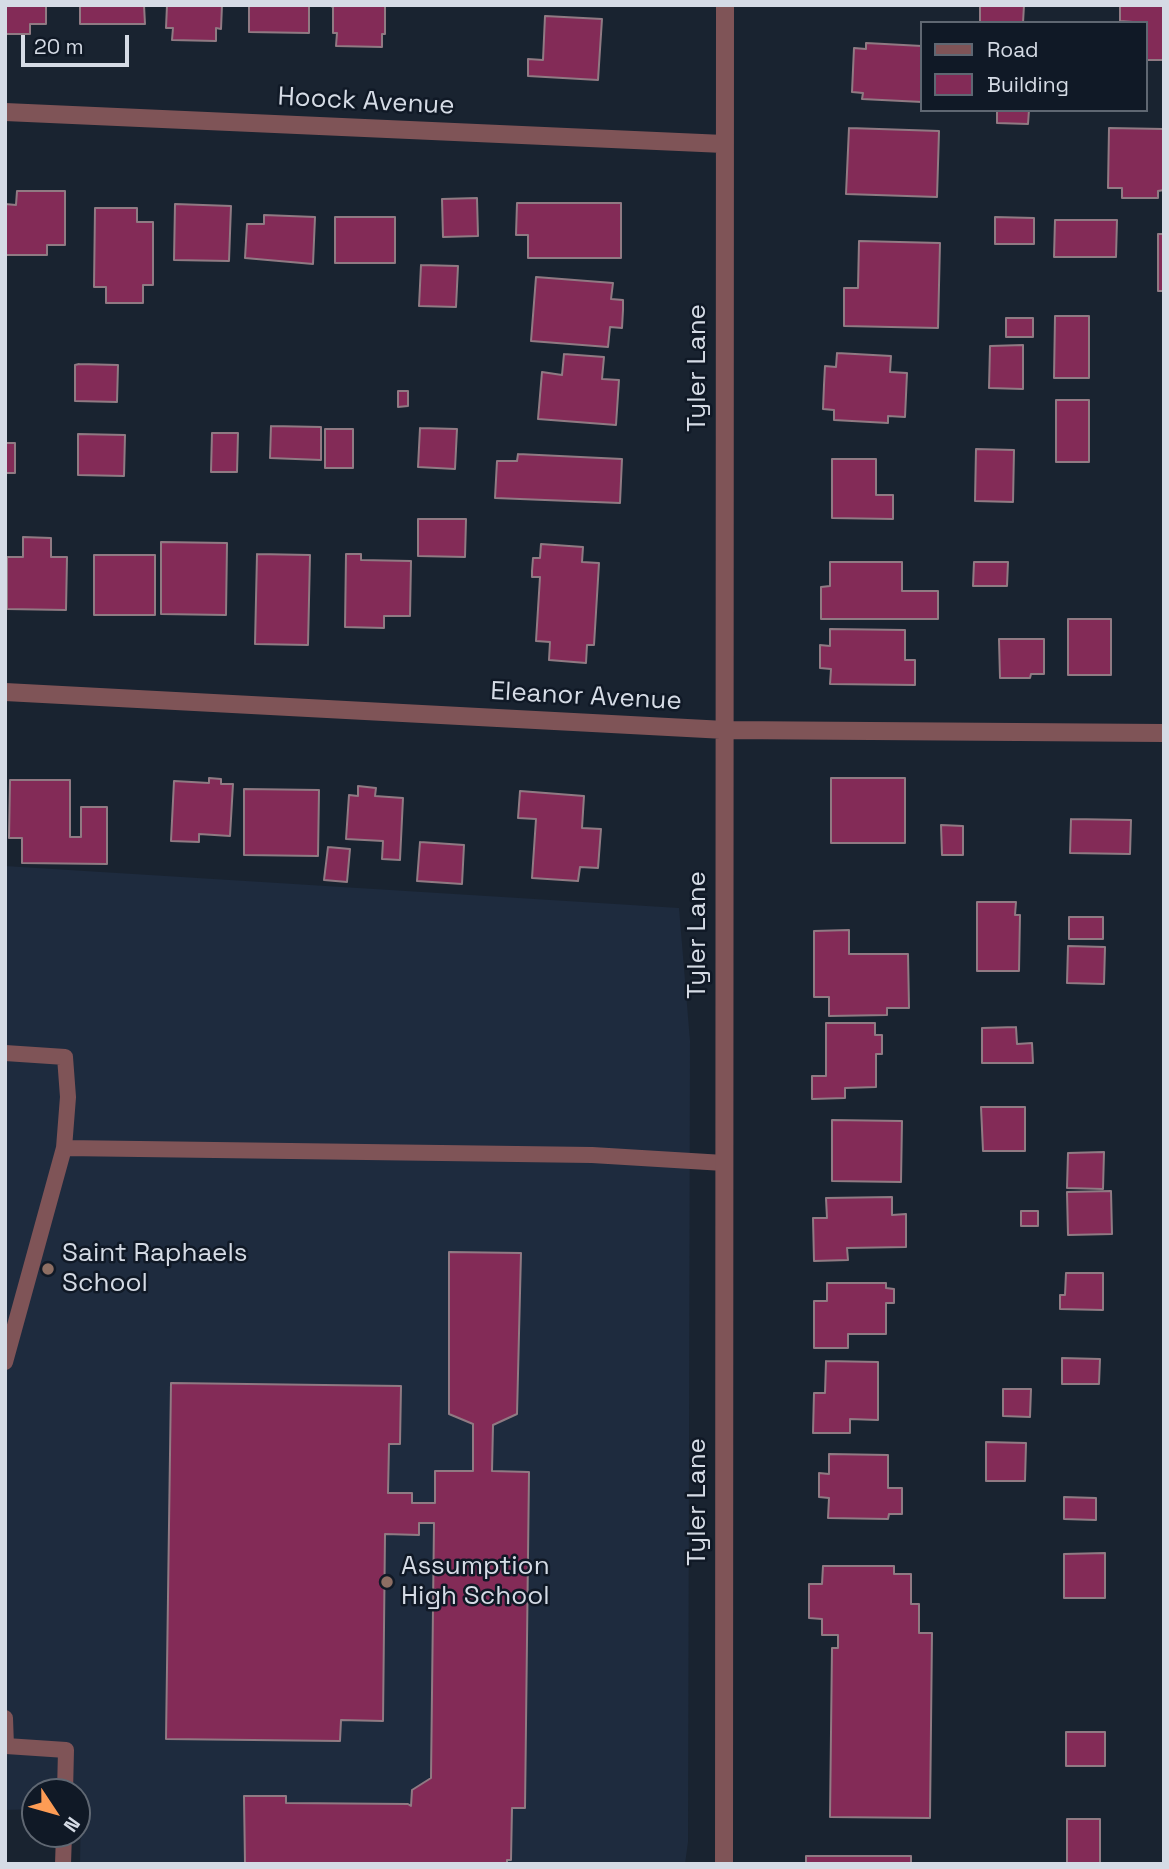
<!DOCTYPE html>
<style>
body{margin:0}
#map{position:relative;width:1169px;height:1869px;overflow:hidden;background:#192330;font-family:"Space Grotesk",sans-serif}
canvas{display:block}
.frame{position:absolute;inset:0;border:7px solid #d5dbe5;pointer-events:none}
.legend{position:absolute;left:920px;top:21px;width:228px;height:91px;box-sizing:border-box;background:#101926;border:2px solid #5f6772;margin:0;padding:9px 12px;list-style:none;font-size:21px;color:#d5dbe5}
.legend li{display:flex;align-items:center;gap:14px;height:35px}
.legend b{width:35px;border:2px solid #5f6772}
.north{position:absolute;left:21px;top:1778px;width:70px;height:70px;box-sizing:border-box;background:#101926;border:2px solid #5f6772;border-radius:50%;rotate:126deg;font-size:19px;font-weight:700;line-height:28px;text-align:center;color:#d5dbe5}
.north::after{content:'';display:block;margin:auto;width:24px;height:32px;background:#fd9c55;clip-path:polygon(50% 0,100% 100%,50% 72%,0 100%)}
.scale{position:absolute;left:21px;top:35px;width:108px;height:32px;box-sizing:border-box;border:4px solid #d5dbe5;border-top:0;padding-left:9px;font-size:21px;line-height:24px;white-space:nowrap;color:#d5dbe5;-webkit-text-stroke:5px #101926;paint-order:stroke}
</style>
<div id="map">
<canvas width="1169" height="1869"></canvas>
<div class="frame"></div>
<ul class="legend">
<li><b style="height:9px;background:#7f5457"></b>Road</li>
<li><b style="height:19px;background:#832b57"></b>Building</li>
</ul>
<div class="north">N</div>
<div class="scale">20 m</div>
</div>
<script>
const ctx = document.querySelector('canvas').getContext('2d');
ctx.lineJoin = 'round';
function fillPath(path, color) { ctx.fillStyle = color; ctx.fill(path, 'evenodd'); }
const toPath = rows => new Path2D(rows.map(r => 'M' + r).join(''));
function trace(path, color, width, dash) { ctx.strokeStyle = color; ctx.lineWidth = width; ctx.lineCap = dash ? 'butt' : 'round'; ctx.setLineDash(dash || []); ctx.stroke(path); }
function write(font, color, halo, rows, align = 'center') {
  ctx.font = font + ' "Space Grotesk",sans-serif'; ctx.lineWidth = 5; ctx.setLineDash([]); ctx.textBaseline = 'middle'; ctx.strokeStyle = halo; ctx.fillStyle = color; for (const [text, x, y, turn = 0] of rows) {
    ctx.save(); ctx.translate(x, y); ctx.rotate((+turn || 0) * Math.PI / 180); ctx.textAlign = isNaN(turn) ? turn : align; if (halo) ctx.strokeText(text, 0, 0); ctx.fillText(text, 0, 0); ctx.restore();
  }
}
const built = toPath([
 [5,866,679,908,690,1041,688,1842,685,1864,80,1864,81,1808,77,1808,77,1792,35,1792,35,1809,5,1810]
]);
const building = toPath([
 [5,5,46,5,46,24,30,24,30,34,5,34,5,5],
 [80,5,144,5,145,24,80,24,80,5],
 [167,5,222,5,221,29,216,28,216,41,172,40,173,28,166,28,167,5],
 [249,5,309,5,309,33,249,32,249,5],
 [329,5,385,5,385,34,382,34,382,47,336,46,337,33,333,33,333,7,329,5],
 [980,5,1024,5,1023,23,980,23,980,5],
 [1120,5,1164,5,1164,60,1146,60,1146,23,1120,21,1120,5],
 [545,16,602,19,598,80,528,76,528,59,543,60,545,16],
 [866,43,922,46,922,102,862,99,863,93,852,92,854,48,866,49,866,43],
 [997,110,1029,110,1028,124,997,123,997,110],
 [849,128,939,131,937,197,846,194,849,128],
 [1109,128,1164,129,1164,190,1158,191,1158,198,1122,198,1122,188,1108,188,1109,128],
 [17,191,65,191,65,245,47,245,47,255,5,255,5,204,16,205,17,191],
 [477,198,478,236,443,237,442,199,477,198],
 [517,203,621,203,621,258,528,258,528,235,516,235,517,203],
 [175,204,231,206,229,261,174,260,175,204],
 [95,208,137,208,137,222,153,222,153,285,143,285,143,303,106,303,106,287,94,287,95,208],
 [264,215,315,217,313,264,245,258,247,224,264,224,264,215],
 [335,217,395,217,395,263,335,263,335,217],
 [995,217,1034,218,1034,244,995,244,995,217],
 [1055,220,1117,220,1116,257,1054,257,1055,220],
 [1158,234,1164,234,1164,291,1158,291,1158,234],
 [859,241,940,243,938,328,844,326,844,288,858,288,859,241],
 [421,265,458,266,456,307,419,306,421,265],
 [536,277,613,283,611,299,623,300,623,310,622,328,610,327,608,347,531,341,536,277],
 [1055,316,1089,316,1089,378,1054,378,1055,316],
 [1006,318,1033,318,1033,337,1006,337,1006,318],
 [1023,345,1023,389,989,388,990,346,1023,345],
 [837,353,891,356,890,372,907,373,905,417,888,416,888,423,834,420,834,410,823,409,824,385,825,366,836,367,837,353],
 [564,354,604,357,602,379,619,380,616,425,538,419,542,372,562,375,564,354],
 [79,364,118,365,117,402,75,401,75,365,79,364],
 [398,391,408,391,408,406,398,407,398,391],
 [1056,400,1089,400,1089,462,1056,462,1056,400],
 [271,426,321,427,321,460,270,458,271,426],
 [420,428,457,429,455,469,418,467,420,428],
 [325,429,353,429,353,468,325,468,325,429],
 [212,433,238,433,237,472,211,472,212,433],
 [78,434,125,435,124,476,78,475,78,434],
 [5,443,15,443,15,473,5,473,5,443],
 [976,449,1014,450,1013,502,975,501,976,449],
 [518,454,622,459,620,503,495,498,497,461,517,461,518,454],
 [832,459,876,459,876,495,893,495,893,519,832,518,832,459],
 [418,519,466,519,465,557,418,556,418,519],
 [23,537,51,538,51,557,67,557,66,610,7,609,7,557,23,557,23,537],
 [161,542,227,543,226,615,161,614,161,542],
 [541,544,583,547,582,562,599,563,594,645,587,645,586,663,549,660,550,642,536,641,540,577,532,577,532,571,533,558,540,558,541,544],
 [257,554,310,555,308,645,255,644,257,554],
 [346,554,361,554,361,560,411,561,410,616,384,616,384,628,345,627,346,554],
 [94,555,155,555,155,615,94,615,94,555],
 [830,562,902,562,902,591,938,591,938,619,821,619,821,587,830,586,830,562],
 [974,562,1008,562,1007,586,973,586,974,562],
 [1068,619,1111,619,1111,675,1068,675,1068,619],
 [830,629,905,630,905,660,915,660,915,685,830,684,831,669,820,668,820,645,830,646,830,629],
 [999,639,1044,639,1044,674,1031,674,1030,678,1000,678,999,639],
 [209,778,221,779,221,784,233,784,230,836,199,834,199,842,171,841,174,781,209,783,209,778],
 [831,778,905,778,905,843,831,843,831,778],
 [10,780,70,780,70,837,81,837,81,807,107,807,107,864,22,863,22,838,9,838,10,780],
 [358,786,376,788,375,796,403,798,400,860,382,859,383,841,346,839,349,795,358,796,358,786],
 [244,789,319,790,318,856,244,855,244,789],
 [520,791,584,796,582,828,601,829,598,868,580,867,578,881,532,878,536,819,518,818,520,791],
 [1071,819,1131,820,1130,854,1070,853,1071,819],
 [941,825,963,826,963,855,942,855,941,825],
 [420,842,464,845,462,884,417,881,420,842],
 [328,847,350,849,347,882,324,880,328,847],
 [977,902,1016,902,1015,915,1020,915,1019,971,977,971,977,902],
 [1069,917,1103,917,1103,939,1069,939,1069,917],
 [849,930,849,954,908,954,909,1008,887,1008,887,1015,829,1016,829,997,814,997,814,931,849,930],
 [1068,946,1105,947,1104,984,1067,983,1068,946],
 [826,1023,875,1023,875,1035,882,1035,882,1054,876,1054,876,1087,845,1088,845,1098,812,1099,812,1076,826,1076,826,1023],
 [1016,1027,1017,1044,1032,1043,1033,1063,982,1063,982,1028,1016,1027],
 [981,1107,1025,1107,1025,1151,983,1151,981,1107],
 [832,1120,902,1121,901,1182,832,1181,832,1120],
 [1104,1152,1103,1189,1067,1188,1068,1153,1104,1152],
 [1111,1191,1112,1234,1068,1235,1067,1192,1111,1191],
 [892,1197,892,1215,906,1214,906,1247,847,1248,848,1260,814,1261,813,1218,827,1218,826,1198,892,1197],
 [1021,1211,1038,1211,1038,1226,1021,1226,1021,1211],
 [449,1252,521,1253,517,1414,493,1425,492,1471,529,1472,525,1808,512,1808,511,1860,507,1860,507,1864,245,1864,244,1796,286,1796,286,1803,408,1804,411,1806,412,1790,431,1778,434,1523,419,1523,419,1535,385,1534,383,1721,341,1720,340,1741,166,1739,171,1383,401,1386,400,1444,389,1444,388,1493,412,1493,412,1503,435,1503,435,1471,473,1471,473,1424,449,1414,449,1252],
 [1066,1273,1103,1273,1103,1310,1060,1309,1060,1295,1065,1295,1066,1273],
 [827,1283,886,1283,886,1288,894,1289,894,1303,886,1303,886,1334,848,1334,848,1348,814,1348,814,1301,827,1301,827,1283],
 [1062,1358,1100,1359,1099,1384,1062,1384,1062,1358],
 [826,1361,878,1362,878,1420,850,1419,850,1433,813,1433,814,1393,825,1393,826,1361],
 [1003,1389,1031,1389,1030,1417,1003,1416,1003,1389],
 [986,1442,1026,1443,1025,1481,986,1481,986,1442],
 [829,1454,888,1455,888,1488,902,1488,902,1514,889,1514,888,1519,828,1518,829,1498,819,1497,819,1473,829,1474,829,1454],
 [1064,1497,1096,1498,1096,1520,1064,1519,1064,1497],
 [1105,1553,1105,1598,1064,1598,1064,1554,1105,1553],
 [823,1566,894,1566,894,1574,911,1574,911,1604,919,1604,919,1633,932,1633,930,1818,830,1817,832,1648,838,1648,838,1635,822,1635,822,1619,809,1618,809,1584,822,1584,823,1566],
 [1066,1732,1105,1732,1105,1766,1066,1766,1066,1732],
 [1067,1819,1100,1819,1100,1864,1067,1864,1067,1819],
 [806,1856,911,1856,911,1864,806,1864,806,1856]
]);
const service = toPath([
 [5,1053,65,1057,68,1097,64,1148],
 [5,1362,64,1148,592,1155,724,1163],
 [5,1718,6,1746,66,1750,65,1792],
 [63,1864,64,1834]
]);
const minor = toPath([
 [5,112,724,144],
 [5,692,725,730,1164,733],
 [724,1864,725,5]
]);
const markers = [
 [48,1269,7,"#8d6e63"],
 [387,1582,7,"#8d6e63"]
];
const streetNames = [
 ["Hoock Avenue",366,102,3],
 ["Tyler Lane",698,368,-90],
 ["Eleanor Avenue",586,697,3],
 ["Tyler Lane",698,935,-90],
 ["Tyler Lane",698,1502,-90]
];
const poiNames = [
 ["Saint Raphaels",62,1254],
 ["School",62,1284],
 ["Assumption",401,1567],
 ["High School",401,1597]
];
fillPath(built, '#1e2b3e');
fillPath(building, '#832b57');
trace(building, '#907a83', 2);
trace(service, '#7f5457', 16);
trace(minor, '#7f5457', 18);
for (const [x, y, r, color] of markers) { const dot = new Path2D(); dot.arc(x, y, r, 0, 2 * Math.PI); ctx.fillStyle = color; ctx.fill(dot); trace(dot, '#101926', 2.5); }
write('26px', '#d5dbe5', '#101926', streetNames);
write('26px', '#d5dbe5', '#101926', poiNames, 'left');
</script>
